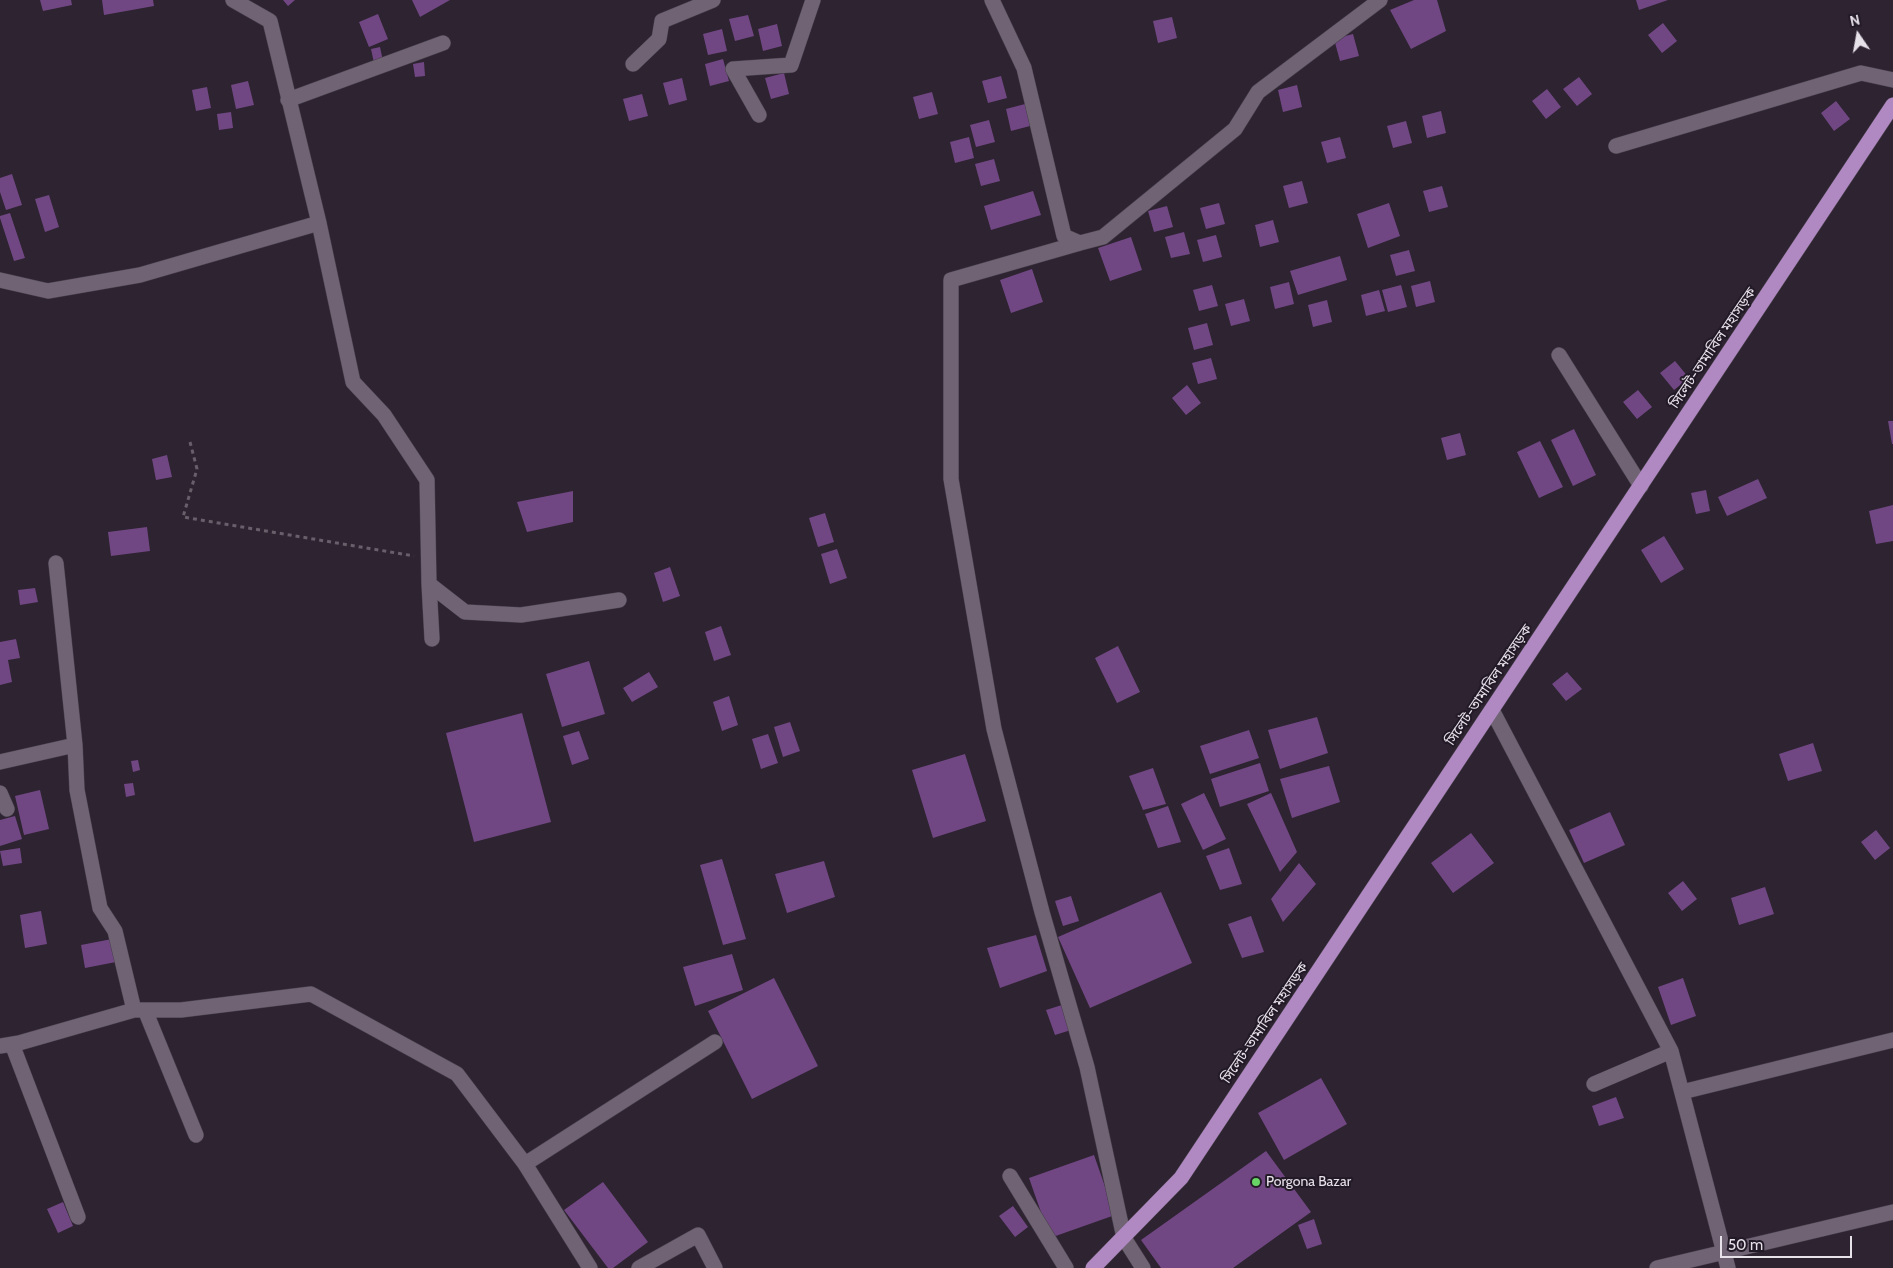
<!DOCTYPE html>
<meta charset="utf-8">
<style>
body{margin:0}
#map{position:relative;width:1893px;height:1268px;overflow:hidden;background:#2d2331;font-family:Cabin,sans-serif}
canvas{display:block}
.north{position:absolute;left:1833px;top:10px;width:50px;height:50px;-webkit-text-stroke:4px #231a27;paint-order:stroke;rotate:348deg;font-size:14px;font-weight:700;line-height:20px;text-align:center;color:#e7e1ea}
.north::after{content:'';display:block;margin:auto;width:18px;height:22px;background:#e7e1ea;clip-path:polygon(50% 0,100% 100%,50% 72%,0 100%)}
.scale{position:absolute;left:1720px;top:1236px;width:132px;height:22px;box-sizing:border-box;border:2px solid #e7e1ea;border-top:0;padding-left:6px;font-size:15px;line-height:18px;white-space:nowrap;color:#e7e1ea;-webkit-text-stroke:4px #231a27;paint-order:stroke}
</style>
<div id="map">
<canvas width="1893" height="1268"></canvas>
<div class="north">N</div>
<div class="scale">50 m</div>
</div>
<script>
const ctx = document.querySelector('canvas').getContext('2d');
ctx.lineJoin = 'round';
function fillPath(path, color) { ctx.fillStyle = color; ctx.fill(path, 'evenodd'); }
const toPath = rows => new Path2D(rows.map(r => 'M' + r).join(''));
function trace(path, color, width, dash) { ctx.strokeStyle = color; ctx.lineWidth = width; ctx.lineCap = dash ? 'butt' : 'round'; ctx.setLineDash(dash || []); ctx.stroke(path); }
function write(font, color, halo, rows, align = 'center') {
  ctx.font = font + ' Cabin,"Noto Sans Bengali",sans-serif'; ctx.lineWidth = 4; ctx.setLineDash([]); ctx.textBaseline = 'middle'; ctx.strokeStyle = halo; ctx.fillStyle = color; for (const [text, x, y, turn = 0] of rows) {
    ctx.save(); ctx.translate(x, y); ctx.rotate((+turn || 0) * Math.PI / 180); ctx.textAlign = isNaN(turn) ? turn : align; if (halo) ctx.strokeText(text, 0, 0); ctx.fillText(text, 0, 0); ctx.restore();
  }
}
const building = toPath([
 [40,0,71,0,72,5,43,11],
 [102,0,153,0,154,6,104,15],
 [283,0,295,0,288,6],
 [412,0,450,0,420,17],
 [1414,0,1437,0,1446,31,1411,49,1390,10],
 [1636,0,1668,0,1639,10],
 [378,14,388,39,369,47,359,22],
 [748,15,754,36,735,41,729,19],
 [1172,17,1177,38,1158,43,1153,21],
 [1663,23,1677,41,1662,53,1648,35],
 [777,24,782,46,763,51,758,29],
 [722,29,727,51,708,55,703,34],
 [1353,34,1359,56,1340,61,1334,39],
 [380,47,383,61,374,63,371,49],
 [723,59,729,81,710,86,705,64],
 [424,62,425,76,415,77,413,64],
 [784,73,789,94,771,99,765,78],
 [1001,76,1007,98,988,103,982,81],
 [1579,77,1592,94,1577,106,1563,89],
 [682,78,687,100,669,105,663,83],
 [248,81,254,105,236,109,231,85],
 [1297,85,1302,107,1283,112,1278,90],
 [207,87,211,108,196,111,192,90],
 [1547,89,1561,107,1546,119,1532,101],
 [932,92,938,114,919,119,913,97],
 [642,94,648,116,629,121,623,99],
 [1836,101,1850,119,1834,131,1821,113],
 [1025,104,1030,126,1011,131,1006,109],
 [1441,111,1446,133,1427,138,1422,116],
 [231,112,233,128,219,130,217,114],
 [989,120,995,142,976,147,970,125],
 [1406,121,1412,143,1393,148,1387,126],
 [969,137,974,158,955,163,950,142],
 [1340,137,1346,158,1327,163,1321,142],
 [994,159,1000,181,981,186,975,164],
 [12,174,22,205,6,210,0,192,0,178],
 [1302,181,1308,203,1289,208,1283,186],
 [1442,186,1448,207,1429,212,1423,191],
 [1033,191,1041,215,991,230,984,206],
 [49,195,59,227,45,232,35,199],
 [1219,203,1225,224,1206,229,1200,208],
 [1389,203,1400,236,1368,248,1357,214],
 [1167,206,1173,227,1154,232,1148,211],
 [10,213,25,258,14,261,0,218,0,216],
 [1273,220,1279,242,1260,247,1255,225],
 [1184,232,1190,254,1171,258,1165,237],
 [1216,235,1222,257,1203,262,1197,240],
 [1131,237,1142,270,1110,281,1098,248],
 [1409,250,1415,271,1396,276,1390,255],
 [1340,256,1347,280,1298,295,1290,271],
 [1032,269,1043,302,1011,313,1000,280],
 [1430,281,1435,302,1416,307,1411,286],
 [1289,282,1294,304,1275,309,1270,287],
 [1212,285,1218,306,1199,311,1193,290],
 [1401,285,1407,307,1388,312,1382,290],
 [1379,290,1385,311,1366,316,1361,295],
 [1244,299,1250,321,1231,326,1225,304],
 [1327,300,1332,322,1313,327,1308,305],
 [1207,323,1213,345,1194,350,1188,328],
 [1211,358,1217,379,1198,384,1192,363],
 [1675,361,1689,378,1674,390,1660,373],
 [1187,385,1201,403,1186,415,1172,398],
 [1638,390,1652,407,1637,419,1623,402],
 [1888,421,1893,421,1893,444,1892,444],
 [1574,429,1596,475,1573,486,1551,440],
 [1460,433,1466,455,1447,460,1441,438],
 [1540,441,1563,487,1539,498,1517,452],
 [167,455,172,477,156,480,152,459],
 [1758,479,1767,498,1727,516,1718,497],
 [1706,490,1710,511,1696,514,1691,493],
 [573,491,573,522,527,532,517,502],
 [1893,505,1893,541,1876,544,1869,511],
 [825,513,834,542,818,547,809,518],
 [147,527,150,551,111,556,108,532],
 [1664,536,1684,569,1661,583,1641,550],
 [837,549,847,578,830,584,821,554],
 [670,567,680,596,663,602,654,573],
 [35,588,38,602,20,605,18,590],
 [721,626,731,655,714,661,705,632],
 [16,639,20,658,8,660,12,682,0,685,0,642],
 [1118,646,1140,692,1117,703,1095,658],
 [589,661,605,714,562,727,546,674],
 [649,672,658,687,632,702,623,688],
 [1567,672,1582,689,1566,701,1552,684],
 [729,696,738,725,722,731,713,702],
 [522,713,551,822,474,842,446,733],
 [1317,717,1328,753,1280,769,1268,730],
 [790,722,800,751,783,757,774,727],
 [1249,730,1259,758,1210,774,1200,746],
 [579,731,589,759,572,765,563,736],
 [768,734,778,763,761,769,752,739],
 [1813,743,1822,771,1788,781,1779,754],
 [965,754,986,821,933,838,912,770],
 [138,760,140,770,133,772,131,761],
 [1260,763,1269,791,1220,807,1211,779],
 [1329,766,1340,802,1292,818,1280,779],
 [1153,768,1166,804,1143,810,1129,776],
 [133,783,135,795,126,797,124,784],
 [40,790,49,829,24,835,15,796],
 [1204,793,1226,839,1203,850,1181,804],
 [1271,793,1297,852,1280,872,1247,804],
 [1168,806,1181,842,1158,848,1145,814],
 [1610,812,1625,845,1584,863,1569,830],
 [15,816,22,839,0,846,0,820],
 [1876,830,1890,848,1875,860,1861,842],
 [1471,833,1494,863,1453,893,1431,863],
 [20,848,22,863,3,866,0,851],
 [1229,848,1242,884,1220,890,1206,856],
 [722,859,746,939,723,945,700,865],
 [824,861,835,897,787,913,775,874],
 [1299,863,1316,884,1283,922,1271,899],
 [1683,881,1697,899,1682,911,1668,893],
 [1765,887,1774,914,1739,925,1731,898],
 [1161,892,1192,963,1090,1008,1058,937],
 [1071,896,1079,921,1063,926,1055,901],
 [41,911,47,944,25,948,20,915],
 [1251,916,1264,952,1242,958,1228,924],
 [1036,935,1047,971,1000,988,987,948],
 [112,939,116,962,85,968,81,945],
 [732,954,743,990,695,1006,683,967],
 [774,978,818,1066,752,1099,708,1011],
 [1683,978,1696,1016,1671,1025,1658,987],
 [1062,1005,1071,1030,1055,1035,1046,1010],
 [1321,1078,1347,1124,1284,1160,1258,1113],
 [1616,1097,1624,1118,1599,1126,1592,1106],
 [1266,1151,1311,1212,1233,1268,1161,1268,1141,1240],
 [1094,1155,1115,1215,1050,1238,1029,1178],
 [603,1182,648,1242,613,1268,608,1268,564,1210],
 [63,1202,73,1226,58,1233,47,1209],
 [1013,1206,1028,1227,1015,1237,999,1216],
 [1314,1219,1322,1244,1307,1249,1298,1225]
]);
const path = toPath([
 [190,442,197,469,183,517,414,556]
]);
const minor = toPath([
 [233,0,270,21,319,223,353,382,384,415,427,480,429,584,432,639],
 [992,0,1024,68,1064,236,1080,243,1103,237,1235,129,1258,92,1380,0],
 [633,64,659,39,662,21,713,0],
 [288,100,443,43],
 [759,115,733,69,791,65,813,0],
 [1616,146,1861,73,1893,80],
 [1080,243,951,280,951,479,994,729,1042,912,1087,1067,1124,1238,1143,1268],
 [0,280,48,291,140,275,319,223],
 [1559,355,1641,486],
 [56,563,75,745,77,790,100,908,115,931,134,1010],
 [429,584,465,612,521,615,619,600],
 [1492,710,1671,1051,1594,1084],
 [0,762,75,745],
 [0,793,7,809],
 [145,1010,196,1135],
 [12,1044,78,1217],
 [0,1046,19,1043,134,1010,181,1010,311,994,457,1074,525,1164,715,1042],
 [1671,1051,1728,1268],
 [1682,1092,1893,1040],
 [525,1164,590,1268],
 [1010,1176,1066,1268],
 [639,1268,698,1235,715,1268],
 [1657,1268,1893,1212]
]);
const highway = toPath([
 [1093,1268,1181,1178,1893,105]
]);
const markers = [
 [1256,1182,5,"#68d465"]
];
const streetNames = [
 ["সিলেট-তামাবিল মহাসড়ক",1713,348,-56],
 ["সিলেট-তামাবিল মহাসড়ক",1489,685,-56],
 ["সিলেট-তামাবিল মহাসড়ক",1265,1023,-56]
];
const poiNames = [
 ["Porgona Bazar",1266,1182]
];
fillPath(building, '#714783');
trace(minor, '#473f4b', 16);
trace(highway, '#473f4b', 16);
trace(path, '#685f6b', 3, [4, 4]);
trace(minor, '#6f6374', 15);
trace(highway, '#b189c2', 15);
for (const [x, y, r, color] of markers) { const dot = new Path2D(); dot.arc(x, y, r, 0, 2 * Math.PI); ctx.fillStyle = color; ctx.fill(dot); trace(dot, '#231a27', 2); }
write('14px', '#e7e1ea', '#231a27', streetNames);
write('14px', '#e7e1ea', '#231a27', poiNames, 'left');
</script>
